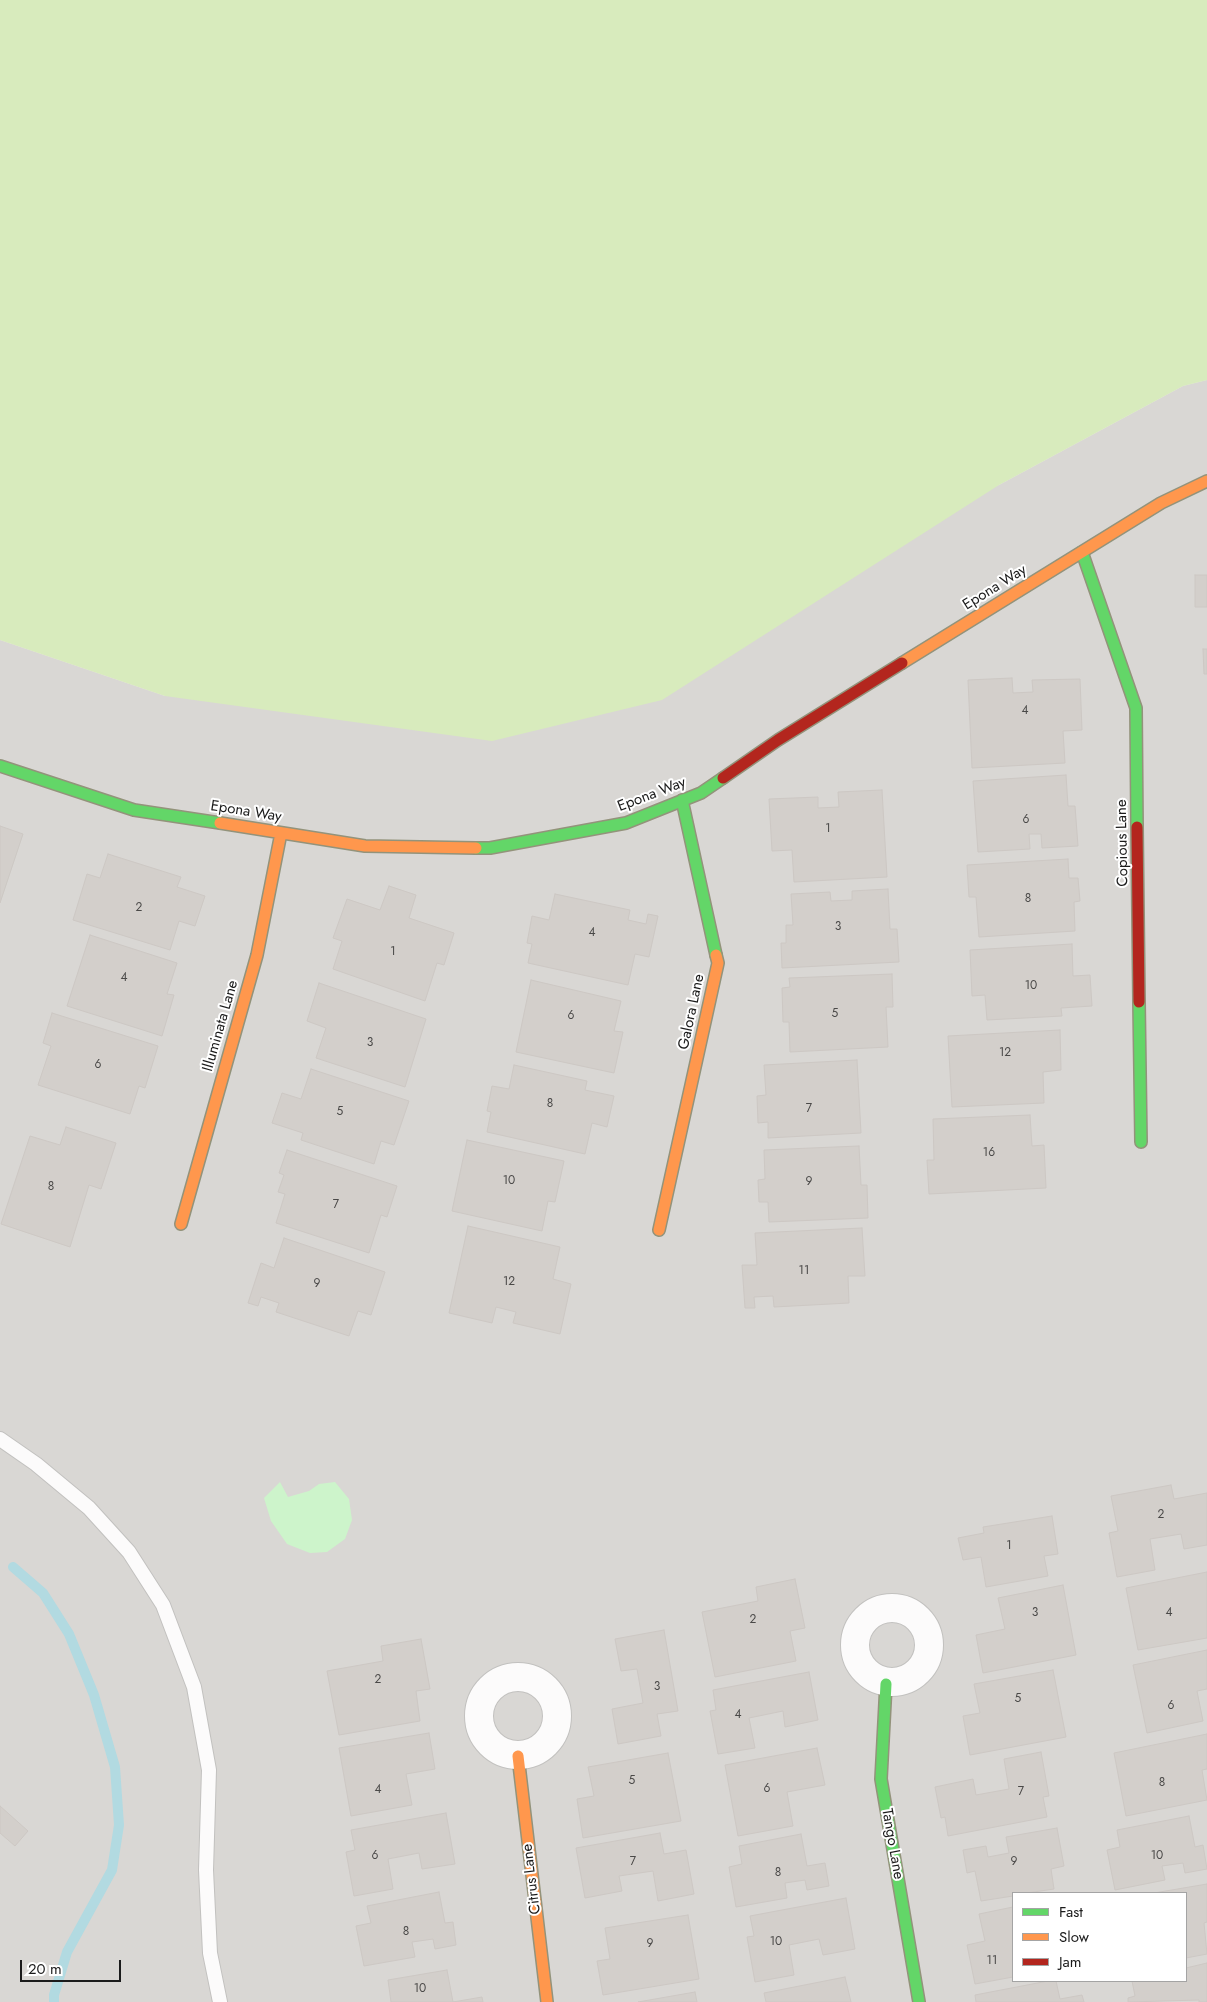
<!DOCTYPE html>
<style>
body{margin:0}
#map{position:relative;width:1207px;height:2002px;overflow:hidden;background:#eae7e2;font-family:Jost,sans-serif}
canvas{display:block}
.legend{position:absolute;left:1012px;top:1892px;width:175px;height:90px;box-sizing:border-box;background:#fff;border:1px solid #a4a4a4;margin:0;padding:6px 9px;list-style:none;font-size:15px;color:#1b1b1b}
.legend li{display:flex;align-items:center;gap:10px;height:25px}
.legend b{width:25px;border:1px solid #a4a4a4}
.scale{position:absolute;left:20px;top:1960px;width:101px;height:22px;box-sizing:border-box;border:2px solid #1b1b1b;border-top:0;padding-left:6px;font-size:15px;line-height:18px;white-space:nowrap;color:#1b1b1b;-webkit-text-stroke:4px #fff;paint-order:stroke}
</style>
<div id="map">
<canvas width="1207" height="2002"></canvas>
<ul class="legend">
<li><b style="height:6px;background:#63d668"></b>Fast</li>
<li><b style="height:6px;background:#ff974d"></b>Slow</li>
<li><b style="height:6px;background:#b3261e"></b>Jam</li>
</ul>
<div class="scale">20 m</div>
</div>
<script>
const ctx = document.querySelector('canvas').getContext('2d');
ctx.lineJoin = 'round';
function fillPath(path, color) { ctx.fillStyle = color; ctx.fill(path, 'evenodd'); }
const toPath = rows => new Path2D(rows.map(r => 'M' + r).join(''));
function trace(path, color, width, dash) { ctx.strokeStyle = color; ctx.lineWidth = width; ctx.lineCap = dash ? 'butt' : 'round'; ctx.setLineDash(dash || []); ctx.stroke(path); }
function write(font, color, halo, rows, align = 'center') {
  ctx.font = font + ' Jost,sans-serif'; ctx.lineWidth = 4; ctx.setLineDash([]); ctx.textBaseline = 'middle'; ctx.strokeStyle = halo; ctx.fillStyle = color; for (const [text, x, y, turn = 0] of rows) {
    ctx.save(); ctx.translate(x, y); ctx.rotate((+turn || 0) * Math.PI / 180); ctx.textAlign = isNaN(turn) ? turn : align; if (halo) ctx.strokeText(text, 0, 0); ctx.fillText(text, 0, 0); ctx.restore();
  }
}
const residential = toPath([
 [1207,380,1207,2002,0,2002,0,640,165,696,999,485,1183,386],
 [1013,1893,1186,1893,1186,1981,1013,1981]
]);
const grass = toPath([
 [0,0,1207,0,1207,380,1183,386,999,485,662,700,492,741,165,696,0,640]
]);
const park = toPath([
 [280,1482,288,1497,309,1491,319,1484,335,1482,349,1499,352,1520,345,1539,327,1552,310,1553,287,1544,271,1521,264,1498]
]);
const stream = toPath([
 [13,1567,43,1593,69,1634,94,1695,115,1767,119,1825,112,1870,67,1952,54,1995,54,2002]
]);
const building = toPath([
 [1195,575,1207,575,1207,607,1195,607,1195,575],
 [1203,649,1207,649,1207,674,1204,674,1203,649],
 [1012,678,1013,693,1033,692,1032,680,1080,679,1082,730,1063,731,1065,763,972,768,968,680,1012,678],
 [1066,775,1068,806,1075,806,1078,846,1042,848,1041,834,1029,834,1030,849,978,852,973,781,1066,775],
 [882,790,887,877,794,882,792,850,772,851,769,799,818,797,818,808,839,807,838,792,882,790],
 [0,826,23,834,0,903,0,826],
 [108,854,181,877,177,887,205,896,195,926,179,921,170,950,73,920,87,874,100,878,108,854],
 [1068,859,1069,878,1078,878,1080,901,1074,902,1075,931,979,937,976,897,969,897,967,865,1068,859],
 [389,886,416,895,409,918,454,933,444,965,437,963,425,1001,333,969,342,941,333,938,347,899,380,910,389,886],
 [888,889,890,929,897,929,899,962,782,968,781,943,786,943,786,925,793,925,791,894,830,892,831,901,852,900,852,891,888,889],
 [555,894,630,910,628,920,646,924,648,914,658,916,649,957,635,954,628,985,528,963,532,944,527,943,532,916,549,920,555,894],
 [90,935,177,963,167,994,174,995,162,1036,67,1006,90,935],
 [1072,944,1073,976,1090,975,1092,1006,1061,1008,1062,1016,987,1020,985,995,972,996,970,950,1072,944],
 [892,974,893,1007,886,1007,888,1047,790,1052,789,1022,783,1022,782,988,790,987,789,978,892,974],
 [531,980,621,1001,614,1031,623,1032,614,1073,516,1052,531,980],
 [319,983,426,1019,405,1087,316,1058,326,1028,307,1021,319,983],
 [52,1013,158,1046,145,1088,139,1086,130,1114,38,1085,51,1046,43,1043,52,1013],
 [1060,1030,1061,1070,1043,1072,1044,1103,952,1107,948,1036,1060,1030],
 [857,1060,861,1133,768,1138,768,1122,758,1123,757,1096,766,1095,764,1065,857,1060],
 [514,1065,587,1081,585,1090,614,1096,607,1127,592,1123,585,1154,487,1132,491,1112,487,1111,492,1086,509,1089,514,1065],
 [311,1069,409,1101,394,1145,381,1141,374,1164,301,1140,303,1133,272,1123,282,1093,301,1099,311,1069],
 [1030,1115,1032,1146,1044,1145,1046,1188,929,1194,927,1160,934,1160,933,1119,1030,1115],
 [66,1127,116,1143,101,1189,89,1185,70,1247,1,1224,30,1136,60,1145,66,1127],
 [467,1140,564,1161,555,1202,548,1201,542,1231,452,1211,467,1140],
 [859,1146,861,1185,867,1185,868,1218,769,1222,768,1202,759,1202,758,1180,765,1179,764,1150,859,1146],
 [287,1150,397,1186,387,1217,381,1215,369,1253,276,1223,285,1194,278,1192,284,1175,279,1173,287,1150],
 [468,1226,560,1247,553,1279,571,1284,560,1334,513,1323,516,1312,496,1307,492,1323,449,1313,468,1226],
 [862,1228,865,1276,848,1276,849,1303,774,1307,773,1296,754,1297,755,1308,745,1308,742,1265,757,1265,755,1233,862,1228],
 [284,1238,385,1272,371,1315,358,1311,349,1336,276,1312,279,1303,261,1297,258,1306,248,1303,261,1263,274,1268,284,1238],
 [1171,1485,1174,1499,1207,1493,1207,1545,1184,1549,1181,1534,1150,1539,1155,1570,1117,1577,1109,1533,1118,1531,1111,1496,1171,1485],
 [1052,1516,1058,1554,1044,1556,1048,1576,986,1587,981,1557,963,1560,958,1538,984,1533,983,1527,1052,1516],
 [1207,1572,1207,1638,1138,1650,1126,1588,1207,1572],
 [795,1579,805,1628,790,1631,796,1661,715,1677,702,1612,758,1601,756,1587,795,1579],
 [1063,1585,1076,1655,983,1673,976,1635,1005,1629,998,1598,1063,1585],
 [664,1630,678,1711,657,1714,661,1736,618,1744,612,1709,643,1703,637,1669,621,1671,615,1639,664,1630],
 [421,1639,430,1689,416,1691,420,1721,339,1735,327,1671,383,1661,381,1646,421,1639],
 [1207,1650,1207,1689,1197,1691,1203,1721,1147,1733,1133,1665,1207,1650],
 [1053,1670,1066,1737,970,1755,963,1716,980,1713,974,1684,1053,1670],
 [809,1672,818,1720,785,1727,783,1711,749,1718,755,1748,718,1754,710,1711,716,1710,713,1690,809,1672],
 [429,1733,435,1769,406,1774,412,1805,351,1816,339,1748,429,1733],
 [1207,1734,1207,1769,1202,1770,1207,1800,1126,1816,1114,1753,1207,1734],
 [817,1748,825,1785,787,1792,793,1826,738,1836,725,1765,817,1748],
 [1041,1752,1049,1796,1043,1797,1047,1817,948,1836,945,1817,941,1818,935,1787,973,1779,976,1795,1009,1789,1004,1759,1041,1752],
 [668,1753,681,1821,583,1838,577,1799,594,1796,588,1767,668,1753],
 [0,1806,28,1831,15,1846,0,1833,0,1806],
 [446,1813,455,1864,422,1869,419,1853,388,1859,393,1889,354,1896,346,1852,355,1850,351,1830,446,1813],
 [1189,1816,1195,1847,1203,1845,1207,1869,1185,1873,1183,1863,1162,1866,1165,1880,1115,1890,1107,1850,1120,1847,1117,1830,1189,1816],
 [1057,1828,1064,1866,1051,1869,1054,1889,1027,1893,1013,1893,1013,1896,981,1901,975,1871,967,1873,963,1850,986,1846,988,1857,1009,1853,1006,1837,1057,1828],
 [660,1833,664,1854,686,1850,694,1894,658,1901,653,1871,619,1876,622,1891,585,1898,576,1848,660,1833],
 [801,1834,807,1866,825,1863,829,1886,807,1890,805,1880,785,1883,787,1898,736,1907,729,1867,742,1864,739,1846,801,1834],
 [1207,1884,1207,1922,1204,1923,1207,1954,1186,1958,1186,1893,1154,1893,1207,1884],
 [439,1892,445,1923,453,1922,456,1945,435,1949,433,1939,412,1942,415,1957,364,1966,356,1926,371,1923,367,1906,439,1892],
 [846,1898,855,1949,823,1955,819,1939,789,1945,794,1975,755,1982,747,1937,754,1936,750,1916,846,1898],
 [1013,1907,1013,1977,975,1984,967,1945,985,1941,979,1914,1013,1907],
 [688,1915,699,1979,603,1995,597,1961,610,1959,605,1928,688,1915],
 [1207,1963,1207,2002,1199,2002,1199,2000,1128,2002,1128,1998,1135,1996,1132,1981,1186,1981,1186,1968,1207,1963],
 [447,1970,453,2002,482,1997,483,2002,391,2002,388,1980,447,1970],
 [845,1977,851,2002,766,2002,764,1993,845,1977],
 [1048,1981,1056,1981,1060,1999,1082,1995,1084,2002,976,2002,975,1995,1048,1981],
 [695,1992,697,2002,638,2002,695,1992]
]);
const lane = toPath([
 [0,1439,36,1464,89,1508,129,1552,163,1605,194,1687,209,1770,206,1870,210,1953,220,2002]
]);
const street = toPath([
 '855 1645a37 37 0 1 1 74 0a37 37 0 1 1-74 0Z',
 '479 1716a39 39 0 1 1 78 0a39 39 0 1 1-78 0Z'
]);
const fast = toPath([
 [1082,552,1136,708,1137,827],
 [0,766,134,810,220,823],
 [682,800,716,955],
 [476,848,490,848,626,823,701,793,723,778],
 [1139,1002,1141,1142],
 [886,1684,881,1779,919,2002]
]);
const slow = toPath([
 [902,663,1161,503,1207,481],
 [220,823,365,846,476,848],
 [181,1224,257,955,281,833],
 [659,1230,718,963,716,955],
 [518,1756,547,2002]
]);
const jam = toPath([
 [723,778,778,740,902,663],
 [1137,827,1139,1002]
]);
const numberNames = [
 ["4",1025,711],
 ["6",1026,820],
 ["1",828,829],
 ["8",1028,899],
 ["2",139,908],
 ["3",838,927],
 ["4",592,933],
 ["1",393,952],
 ["4",124,978],
 ["10",1031,986],
 ["5",835,1014],
 ["6",571,1016],
 ["3",370,1043],
 ["12",1005,1053],
 ["6",98,1065],
 ["8",550,1104],
 ["7",809,1109],
 ["5",340,1112],
 ["16",989,1153],
 ["10",509,1181],
 ["9",809,1182],
 ["8",51,1187],
 ["7",336,1205],
 ["11",804,1271],
 ["12",509,1282],
 ["9",317,1284],
 ["2",1161,1515],
 ["1",1009,1546],
 ["3",1035,1613],
 ["4",1169,1613],
 ["2",753,1620],
 ["2",378,1680],
 ["3",657,1687],
 ["5",1018,1699],
 ["6",1171,1706],
 ["4",738,1715],
 ["5",632,1781],
 ["8",1162,1783],
 ["6",767,1789],
 ["4",378,1790],
 ["7",1021,1792],
 ["6",375,1856],
 ["10",1157,1856],
 ["7",633,1862],
 ["9",1014,1862],
 ["8",778,1873],
 ["8",406,1932],
 ["10",776,1942],
 ["9",650,1944],
 ["11",992,1961],
 ["10",420,1989]
];
const streetNames = [
 ["Epona Way",995,588,-32],
 ["Epona Way",652,795,-21],
 ["Epona Way",246,812,9],
 ["Copious Lane",1123,843,-91],
 ["Galora Lane",692,1012,-78],
 ["Illuminata Lane",221,1026,-74],
 ["Tango Lane",892,1844,80],
 ["Citrus Lane",532,1879,-97]
];
fillPath(residential, '#d9d7d4');
fillPath(grass, '#d8ebbd');
fillPath(park, '#cdf4cb');
trace(stream, '#b2dae1', 10);
fillPath(building, '#d3cfcb');
trace(building, '#cdc8c4', 1);
trace(lane, '#c2c1bf', 16);
trace(street, '#c2c1bf', 30);
trace(fast, '#93937b', 14);
trace(slow, '#93937b', 14);
trace(jam, '#93937b', 14);
trace(lane, '#fcfbfb', 14);
trace(street, '#fcfbfb', 28);
trace(fast, '#63d668', 11);
trace(slow, '#ff974d', 11);
trace(jam, '#b3261e', 11);
write('12px', '#4a4948', null, numberNames);
write('15px', '#1b1b1b', '#fff', streetNames);
</script>
